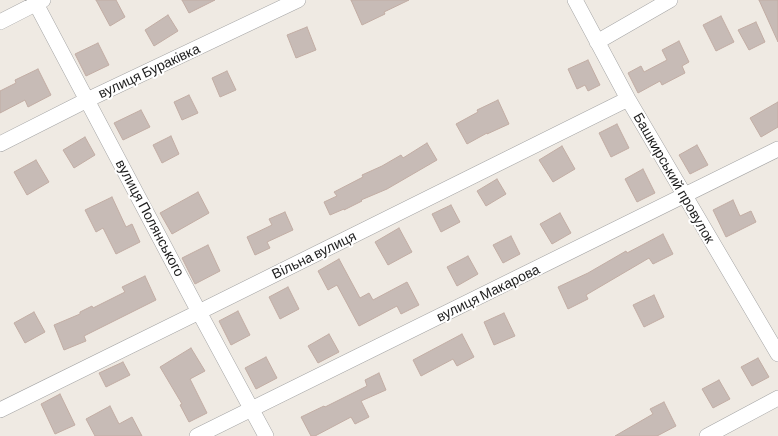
<!DOCTYPE html>
<meta charset="utf-8">
<style>
body{margin:0}
canvas{display:block;background:#efeae3}
</style>
<canvas width="778" height="436"></canvas>
<script>
const ctx = document.querySelector('canvas').getContext('2d');
ctx.lineJoin = 'round';
function fillPath(path, color) { ctx.fillStyle = color; ctx.fill(path, 'evenodd'); }
const toPath = rows => new Path2D(rows.map(r => 'M' + r).join(''));
function trace(path, color, width, dash) { ctx.strokeStyle = color; ctx.lineWidth = width; ctx.lineCap = dash ? 'butt' : 'round'; ctx.setLineDash(dash || []); ctx.stroke(path); }
function write(font, color, halo, rows, align = 'center') {
  ctx.font = font + ' Barlow,sans-serif'; ctx.lineWidth = 4; ctx.setLineDash([]); ctx.textBaseline = 'middle'; ctx.strokeStyle = halo; ctx.fillStyle = color; for (const [text, x, y, turn = 0] of rows) {
    ctx.save(); ctx.translate(x, y); ctx.rotate((+turn || 0) * Math.PI / 180); ctx.textAlign = isNaN(turn) ? turn : align; if (halo) ctx.strokeText(text, 0, 0); ctx.fillText(text, 0, 0); ctx.restore();
  }
}
const building = toPath([
 [96,0,116,0,125,17,110,26,96,0],
 [182,0,215,0,189,13,182,0],
 [351,0,409,0,384,12,385,14,362,25,351,0],
 [759,0,778,0,778,42,759,0],
 [168,15,178,31,154,46,145,30,168,15],
 [721,16,734,42,716,51,703,25,721,16],
 [756,22,765,42,749,50,738,30,756,22],
 [307,27,316,50,296,58,287,35,307,27],
 [679,41,689,62,682,66,685,73,662,85,660,81,638,93,628,73,641,66,644,72,667,60,662,50,679,41],
 [98,43,109,65,86,76,75,54,98,43],
 [588,60,600,85,588,91,585,85,577,89,568,69,588,60],
 [38,69,51,95,28,107,25,100,0,113,0,91,16,83,15,80,38,69],
 [227,71,236,90,220,97,212,78,227,71],
 [189,95,198,113,182,120,174,102,189,95],
 [498,100,509,124,487,134,487,133,467,144,456,124,478,112,477,110,498,100],
 [778,102,778,127,761,137,750,118,778,102],
 [141,110,150,127,123,140,114,123,141,110],
 [617,124,629,148,611,157,599,133,617,124],
 [171,136,179,154,162,163,153,145,171,136],
 [85,137,95,155,74,168,63,150,85,137],
 [427,143,437,160,387,189,361,200,362,201,344,210,344,209,330,215,324,202,337,196,334,192,363,177,362,175,382,166,401,155,403,158,427,143],
 [697,145,708,165,690,174,679,155,697,145],
 [562,146,575,169,553,182,539,160,562,146],
 [36,160,49,182,27,195,14,172,36,160],
 [643,169,655,193,637,202,625,179,643,169],
 [497,179,506,194,486,206,477,191,497,179],
 [198,192,209,213,172,234,160,213,198,192],
 [112,197,126,227,132,224,140,242,116,254,103,228,96,232,85,210,112,197],
 [733,200,740,216,751,211,756,222,726,237,713,210,733,200],
 [451,205,460,222,441,232,432,214,451,205],
 [285,212,293,230,267,242,270,248,255,255,247,237,272,225,269,219,285,212],
 [560,213,571,233,552,244,540,224,560,213],
 [399,228,412,252,388,265,375,242,399,228],
 [663,234,673,254,653,264,649,258,586,295,588,299,568,309,558,287,588,273,626,251,627,253,663,234],
 [511,236,520,254,503,263,493,245,511,236],
 [208,245,220,271,195,284,182,258,208,245],
 [468,256,478,274,457,286,447,267,468,256],
 [339,259,360,298,369,293,373,300,407,282,419,305,401,314,397,306,359,326,337,285,328,290,318,271,339,259],
 [145,276,156,300,84,336,86,341,64,350,54,325,80,314,80,312,92,306,93,308,125,292,122,287,145,276],
 [288,287,299,309,280,319,269,297,288,287],
 [654,295,664,317,644,327,633,305,654,295],
 [238,311,250,335,231,345,219,321,238,311],
 [34,312,45,332,25,343,14,323,34,312],
 [504,313,515,336,494,345,484,322,504,313],
 [329,334,339,352,318,363,308,346,329,334],
 [462,334,474,357,457,366,453,359,421,376,413,360,462,334],
 [191,348,205,371,190,379,207,413,189,422,180,405,182,404,160,367,191,348],
 [266,357,277,378,256,389,245,368,266,357],
 [758,358,769,377,752,386,741,367,758,358],
 [123,362,130,375,106,387,99,373,123,362],
 [379,373,386,390,361,401,369,417,355,424,351,417,315,436,311,436,301,417,324,406,325,407,367,386,365,380,379,373],
 [719,380,730,399,713,408,702,389,719,380],
 [60,394,75,425,55,434,41,404,60,394],
 [664,402,676,426,657,436,615,436,653,414,650,409,664,402],
 [110,406,119,424,132,417,142,436,95,436,86,419,110,406]
]);
const minor = toPath([
 [34,0,199,312,266,436],
 [575,0,628,99,778,354],
 [0,22,43,0],
 [597,42,670,0],
 [0,144,87,100,298,0],
 [0,410,199,312,628,99],
 [197,436,778,149],
 [707,436,778,398]
]);
const streetNames = [
 ["вулиця Бураківка",149,71,-25],
 ["Башкирський провулок",674,178,60],
 ["вулиця Полянського",150,218,62],
 ["Вільна вулиця",314,255,-26],
 ["вулиця Макарова",488,293,-26]
];
fillPath(building, '#c7bbb6');
trace(building, '#c2ada4', 1);
trace(minor, '#a5a5a5', 16);
trace(minor, '#fff', 15);
write('14px', '#1e1e1e', '#fff', streetNames);
</script>
